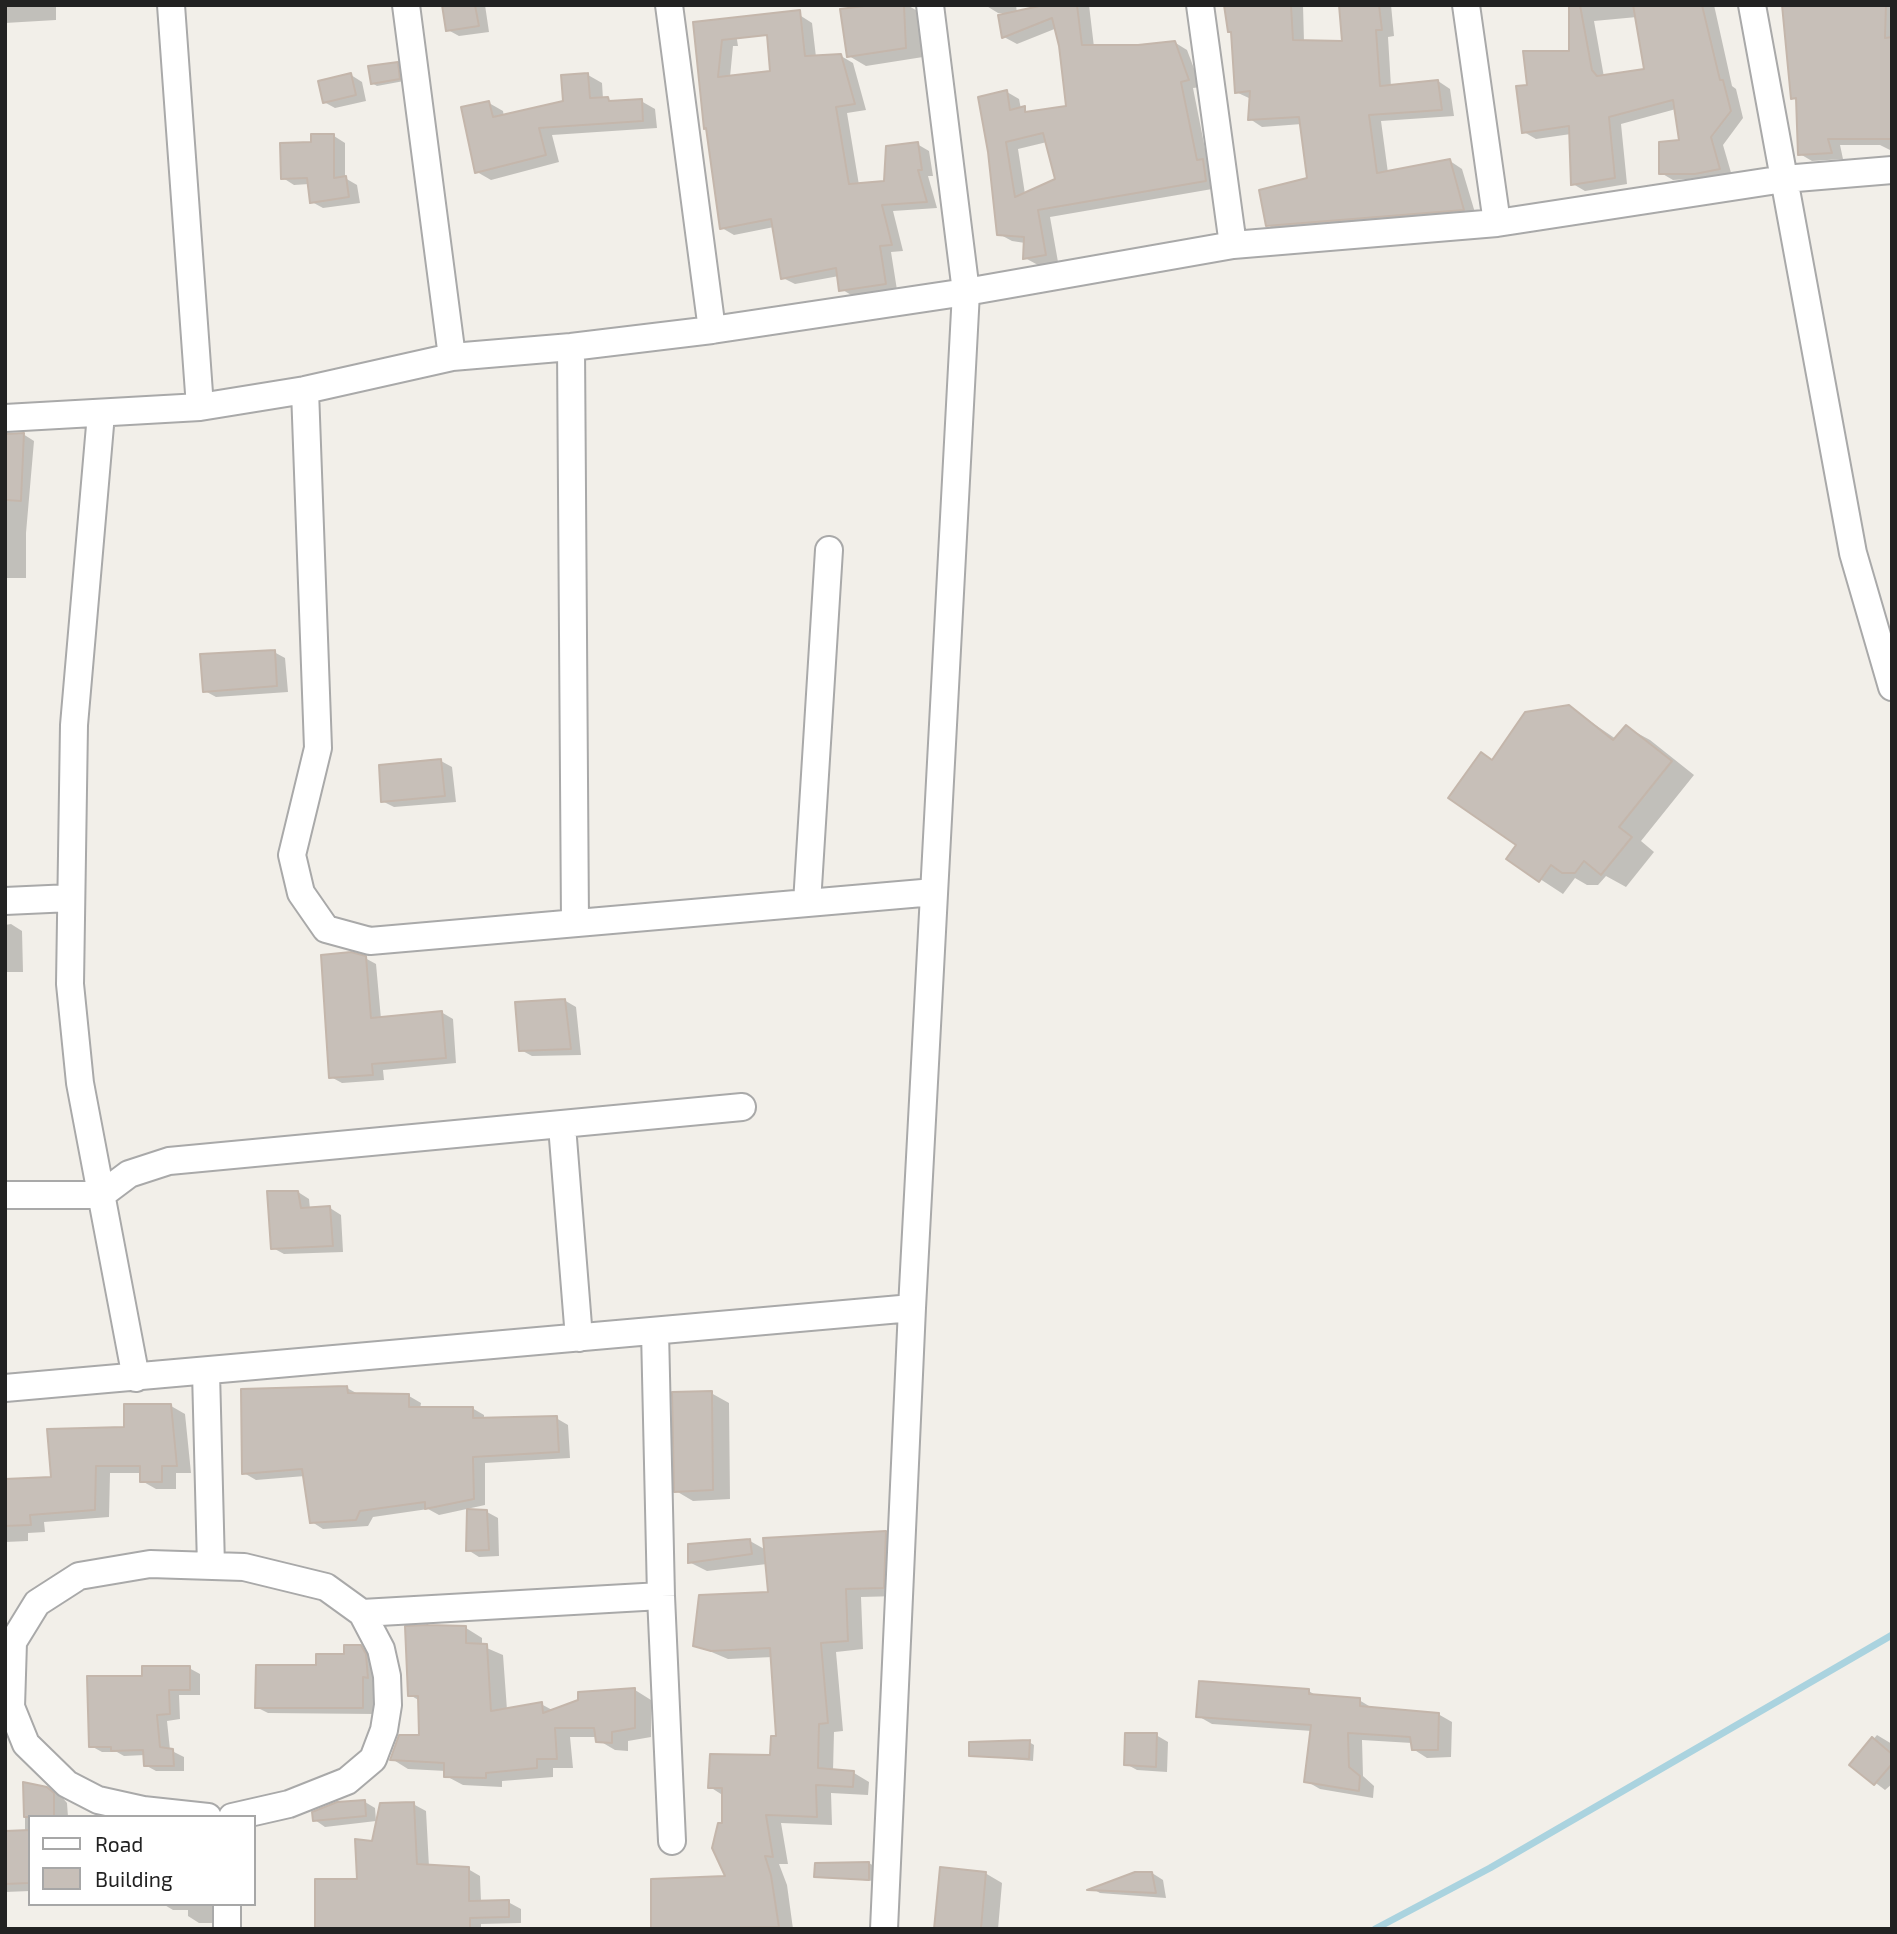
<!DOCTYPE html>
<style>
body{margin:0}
#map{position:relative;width:1897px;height:1934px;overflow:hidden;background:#f2efe9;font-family:"Exo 2",sans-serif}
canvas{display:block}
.frame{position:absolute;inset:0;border:7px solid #222;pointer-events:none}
.legend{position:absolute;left:28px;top:1815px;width:228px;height:91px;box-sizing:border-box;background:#fff;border:2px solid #a7a7a7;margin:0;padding:9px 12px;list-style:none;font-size:21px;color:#222}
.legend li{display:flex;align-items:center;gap:14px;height:35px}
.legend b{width:35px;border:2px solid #a7a7a7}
</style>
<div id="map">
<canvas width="1897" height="1934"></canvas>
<div class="frame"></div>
<ul class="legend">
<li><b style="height:9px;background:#fff"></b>Road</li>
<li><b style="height:19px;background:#c7bfb8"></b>Building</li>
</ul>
</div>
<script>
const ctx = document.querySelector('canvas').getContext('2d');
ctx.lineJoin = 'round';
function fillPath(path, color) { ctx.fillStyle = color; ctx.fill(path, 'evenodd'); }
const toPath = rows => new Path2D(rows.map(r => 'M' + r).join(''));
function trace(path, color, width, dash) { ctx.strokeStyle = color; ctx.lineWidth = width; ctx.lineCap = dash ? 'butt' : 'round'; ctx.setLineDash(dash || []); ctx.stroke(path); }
const shadow = toPath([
 [5,5,56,5,56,20,5,23],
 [444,5,485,5,489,32,459,36,448,30],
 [886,5,907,5,921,13,923,57,866,66,849,56],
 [985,5,1016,5,1017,13,1051,5,1089,5,1094,47,1174,42,1187,50,1201,87,1193,88,1208,164,1215,168,1218,188,1050,217,1058,262,1038,265,1025,258,1025,243,1012,241,999,234,1007,92,1019,99,1021,109,1032,113,1068,107,1057,28,1017,44,1004,37,1007,13,998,13],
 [1047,142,1057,180,1025,194,1018,149],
 [1225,5,1303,5,1304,42,1344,43,1341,5,1391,5,1394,36,1388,37,1391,87,1438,81,1450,89,1454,116,1381,121,1388,173,1450,161,1462,169,1476,216,1280,233,1268,225,1309,180,1302,124,1262,127,1250,119,1251,99,1236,92,1232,33,1229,31],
 [1571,5,1714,5,1732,86,1736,89,1743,118,1723,145,1732,176,1673,180,1661,173,1681,142,1676,109,1621,124,1627,184,1585,191,1573,184,1571,134,1536,139,1524,132,1529,86,1571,53],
 [1637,17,1646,71,1604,77,1594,21],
 [1784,5,1892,5,1892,151,1880,145,1840,145,1843,159,1812,161,1800,154,1798,101,1792,98],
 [801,16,812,23,816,57,841,56,853,63,866,110,847,113,859,185,886,183,917,144,929,151,933,176,928,176,937,208,893,211,903,251,891,252,897,290,853,296,841,289,839,276,795,284,783,278,774,227,734,235,722,228,695,23,735,27,738,46,733,46,730,77,772,73],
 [397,64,402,66,404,81,377,86,372,83],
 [351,75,362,82,366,101,335,108,324,102],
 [588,75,602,83,603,99,615,102,641,101,655,109,657,128,552,135,559,162,491,180,477,172,489,103,503,111,504,117,564,103],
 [334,136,345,143,345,178,357,185,360,203,323,208,312,202,309,184,294,185,283,178,313,144],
 [23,434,34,441,26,533,26,578,5,578,5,435],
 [274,652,285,658,288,692,216,697,205,691],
 [1569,707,1616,739,1626,727,1650,740,1694,775,1641,841,1654,852,1626,887,1606,876,1598,885,1587,885,1575,878,1563,894,1508,858,1518,844,1493,761],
 [441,761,452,767,456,802,394,807,382,801],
 [11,924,22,931,23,972,5,972,5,925],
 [365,958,376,964,381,1019,441,1012,453,1019,456,1063,383,1070,384,1080,342,1083,331,1077],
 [564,1000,576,1007,581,1055,532,1056,521,1050],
 [298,1192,309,1199,310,1209,330,1208,341,1215,343,1252,284,1254,273,1248],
 [347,1388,360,1395,409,1396,421,1403,420,1409,472,1408,484,1415,484,1420,556,1418,568,1425,570,1458,485,1463,485,1505,439,1515,428,1509,373,1517,368,1526,323,1529,312,1522,305,1476,256,1480,244,1473],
 [711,1393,729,1403,730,1499,693,1501,676,1491],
 [171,1406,185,1414,191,1473,176,1473,176,1489,156,1489,142,1481,142,1473,110,1473,109,1517,44,1522,45,1532,28,1533,28,1541,5,1542,5,1481,53,1479,126,1429],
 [487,1512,498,1518,499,1556,479,1557,468,1550],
 [886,1533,901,1542,899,1596,861,1597,863,1649,836,1652,843,1731,834,1732,833,1771,854,1773,869,1782,868,1795,831,1793,832,1825,781,1823,788,1864,779,1864,787,1885,793,1929,652,1929,728,1877,724,1796,710,1787,771,1757,778,1738,773,1657,728,1659,695,1645,769,1594,767,1564,707,1571,689,1562,750,1541,766,1550],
 [466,1628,482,1638,482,1646,503,1655,507,1710,541,1704,554,1711,635,1690,651,1700,651,1737,628,1741,628,1751,615,1750,598,1740,597,1737,570,1737,573,1768,553,1768,553,1777,502,1781,502,1787,463,1785,446,1776,446,1771,408,1769,392,1759,421,1737,420,1701,410,1695],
 [360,1647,372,1653,379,1683,374,1683,374,1714,268,1713,256,1707,317,1667],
 [189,1668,200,1674,200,1695,179,1695,180,1719,167,1721,170,1750,184,1757,184,1771,156,1771,145,1765,145,1755,124,1756,117,1752,102,1752,91,1746,144,1678],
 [1309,1691,1318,1697,1359,1700,1374,1709,1438,1714,1452,1722,1451,1757,1427,1758,1413,1749,1412,1743,1362,1740,1363,1776,1374,1786,1373,1798,1320,1789,1306,1781,1312,1731,1212,1724,1198,1716],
 [1156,1735,1168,1742,1167,1772,1137,1770,1126,1764],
 [1877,1735,1892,1744,1892,1784,1885,1790,1852,1765],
 [1029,1742,1034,1745,1033,1761,970,1755],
 [25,1784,47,1788,62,1797,67,1803,68,1817,30,1817,30,1891,5,1892,5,1833,25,1832],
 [365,1802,375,1808,376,1821,325,1827,315,1820],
 [413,1804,426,1811,429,1867,468,1869,480,1876,481,1902,508,1902,521,1909,521,1923,481,1924,481,1929,317,1929,359,1880,373,1843],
 [869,1863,874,1866,874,1881,816,1876],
 [985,1873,1002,1883,998,1929,935,1929],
 [1152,1873,1163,1880,1166,1898,1100,1893,1091,1888,1136,1874],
 [163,1904,219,1904,219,1923,199,1923,188,1916,188,1910,173,1910]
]);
const stream = toPath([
 [1375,1929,1490,1868,1892,1635]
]);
const building = toPath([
 [442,5,475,5,479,26,446,31,442,5],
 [872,5,904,5,906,48,847,57,840,9,872,5],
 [1044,5,1077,5,1082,45,1138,45,1175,41,1189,80,1181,82,1197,160,1203,159,1206,181,1038,210,1046,255,1023,259,1024,237,997,235,988,152,978,97,1007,90,1010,110,1025,106,1025,112,1066,106,1059,46,1052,18,1002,38,998,15,1044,5],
 [1043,133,1055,179,1015,197,1006,142,1043,133],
 [1224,5,1291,5,1293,40,1342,41,1339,5,1379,5,1382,30,1376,30,1380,86,1438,80,1442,110,1369,115,1377,173,1450,159,1464,210,1266,226,1259,190,1307,178,1299,117,1248,120,1250,91,1235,93,1231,32,1228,32,1224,5],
 [1569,5,1580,5,1592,70,1597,76,1644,69,1633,5,1702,5,1720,80,1723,80,1731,111,1711,137,1720,169,1695,174,1659,174,1659,142,1679,140,1673,100,1609,117,1615,178,1571,185,1569,126,1522,133,1516,86,1527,85,1523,51,1569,51,1569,5],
 [1782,5,1886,5,1885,38,1892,37,1892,139,1828,139,1832,153,1798,155,1796,98,1791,99,1782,5],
 [800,10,805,56,841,54,855,104,836,107,849,184,884,181,886,146,918,142,922,170,918,170,927,202,882,205,892,245,880,246,886,284,839,291,836,268,781,279,771,219,720,229,706,128,704,129,693,22,800,10],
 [767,35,770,71,718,77,722,40,767,35],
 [398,62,400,79,371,84,368,66,398,62],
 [351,73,356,95,323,103,318,81,351,73],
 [588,73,590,98,608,97,609,101,642,99,643,121,539,128,546,155,475,173,461,107,489,101,493,117,563,101,561,75,588,73],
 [311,134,334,134,334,178,346,176,349,197,310,203,307,178,281,179,280,143,311,142,311,134],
 [24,433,21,501,5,500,5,434,24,433],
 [275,650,277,686,203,692,200,654,275,650],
 [1569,705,1613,740,1626,725,1672,761,1619,827,1632,837,1601,875,1584,861,1575,873,1562,873,1551,865,1539,882,1506,859,1516,845,1448,798,1481,752,1492,760,1525,712,1569,705],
 [441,759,445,796,381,802,379,765,441,759],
 [351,952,366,956,371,1018,442,1011,446,1058,372,1064,373,1075,329,1078,321,955,351,952],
 [565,999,571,1049,519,1051,515,1002,565,999],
 [267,1191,298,1191,301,1208,330,1206,333,1246,271,1249,267,1191],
 [347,1386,348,1393,409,1394,409,1407,473,1407,473,1418,557,1416,559,1452,473,1457,474,1499,425,1509,425,1502,360,1511,356,1520,310,1523,302,1469,242,1474,241,1389,347,1386],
 [712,1391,713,1490,674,1492,672,1392,712,1391],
 [124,1404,171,1404,177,1466,162,1466,162,1482,140,1482,140,1466,96,1466,95,1510,30,1515,31,1525,5,1526,5,1479,51,1477,47,1429,124,1427,124,1404],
 [467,1509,487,1510,489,1550,466,1551,467,1509],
 [886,1531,884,1588,846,1589,848,1641,821,1643,828,1723,819,1724,818,1768,854,1771,853,1787,816,1785,817,1817,766,1815,773,1857,765,1856,771,1875,779,1927,651,1929,651,1879,725,1876,712,1848,718,1823,722,1823,722,1788,708,1788,710,1754,770,1755,771,1736,776,1736,770,1648,711,1651,693,1646,699,1595,768,1592,763,1538,886,1531],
 [750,1539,752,1554,688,1563,688,1544,750,1539],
 [428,1625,466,1626,466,1643,487,1644,491,1711,542,1702,543,1713,578,1700,578,1692,635,1688,635,1728,612,1732,612,1743,596,1742,594,1728,555,1728,557,1759,537,1759,537,1768,486,1773,486,1778,444,1777,444,1763,390,1760,399,1735,419,1735,418,1696,408,1696,405,1626,428,1625],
 [344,1645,361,1645,366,1654,368,1678,363,1677,363,1708,255,1708,256,1665,316,1665,316,1654,344,1654,344,1645],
 [142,1666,190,1666,190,1690,169,1690,170,1714,157,1715,160,1747,173,1749,174,1766,144,1766,143,1750,111,1751,111,1747,89,1747,87,1676,142,1676,142,1666],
 [1199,1681,1309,1689,1309,1694,1360,1698,1360,1706,1439,1713,1438,1750,1412,1750,1410,1737,1348,1733,1349,1767,1360,1776,1359,1791,1304,1782,1311,1725,1196,1717,1199,1681],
 [1125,1733,1157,1733,1156,1767,1124,1765,1125,1733],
 [1872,1737,1892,1754,1892,1764,1874,1785,1849,1765,1872,1737],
 [1030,1740,1029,1759,969,1756,969,1742,1030,1740],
 [23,1782,47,1787,54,1793,54,1817,24,1817,23,1782],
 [365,1800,366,1816,313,1821,312,1812,337,1802,365,1800],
 [414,1802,417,1864,469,1867,469,1901,509,1900,509,1917,470,1918,470,1928,459,1929,315,1929,315,1879,357,1879,355,1839,372,1841,380,1803,414,1802],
 [30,1830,30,1883,5,1884,5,1831,30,1830],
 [869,1862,869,1880,814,1877,815,1863,869,1862],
 [940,1867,986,1872,981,1929,934,1929,940,1867],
 [1135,1872,1152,1872,1156,1893,1087,1890,1135,1872]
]);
const minor = toPath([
 [171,5,200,407],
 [406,5,452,357],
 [669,5,712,330],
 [1200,5,1233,245],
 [1466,5,1497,223],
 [1752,5,1853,553,1892,687],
 [571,347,575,923],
 [305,390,318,748,292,855,301,893,326,929,370,941,934,892],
 [101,414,74,725,70,984,80,1083,136,1378],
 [5,418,200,407,305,390,452,357,571,347,712,330,966,292,1233,245,1497,223,1784,179,1892,170],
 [5,901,71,898],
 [807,903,829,550],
 [562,1126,579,1338],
 [5,1195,101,1195,129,1174,169,1161,742,1107],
 [655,1331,661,1596,672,1841],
 [206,1372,211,1566],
 [5,1388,912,1308],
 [362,1613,661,1596],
 [208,1817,143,1810,98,1800,67,1784,26,1744,11,1707,13,1642,37,1603,79,1576,150,1564,244,1567,326,1587,362,1613,381,1649,387,1676,388,1705,384,1730,373,1759,347,1781,289,1804,232,1817],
 [227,1929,227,1904],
 [884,1929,912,1308,966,292,930,5]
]);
fillPath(shadow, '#0003');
trace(stream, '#aad3df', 7);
fillPath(building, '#c7bfb8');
trace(building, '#c4b6ab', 2);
trace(minor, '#a9a9a9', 30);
trace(minor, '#fff', 26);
</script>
